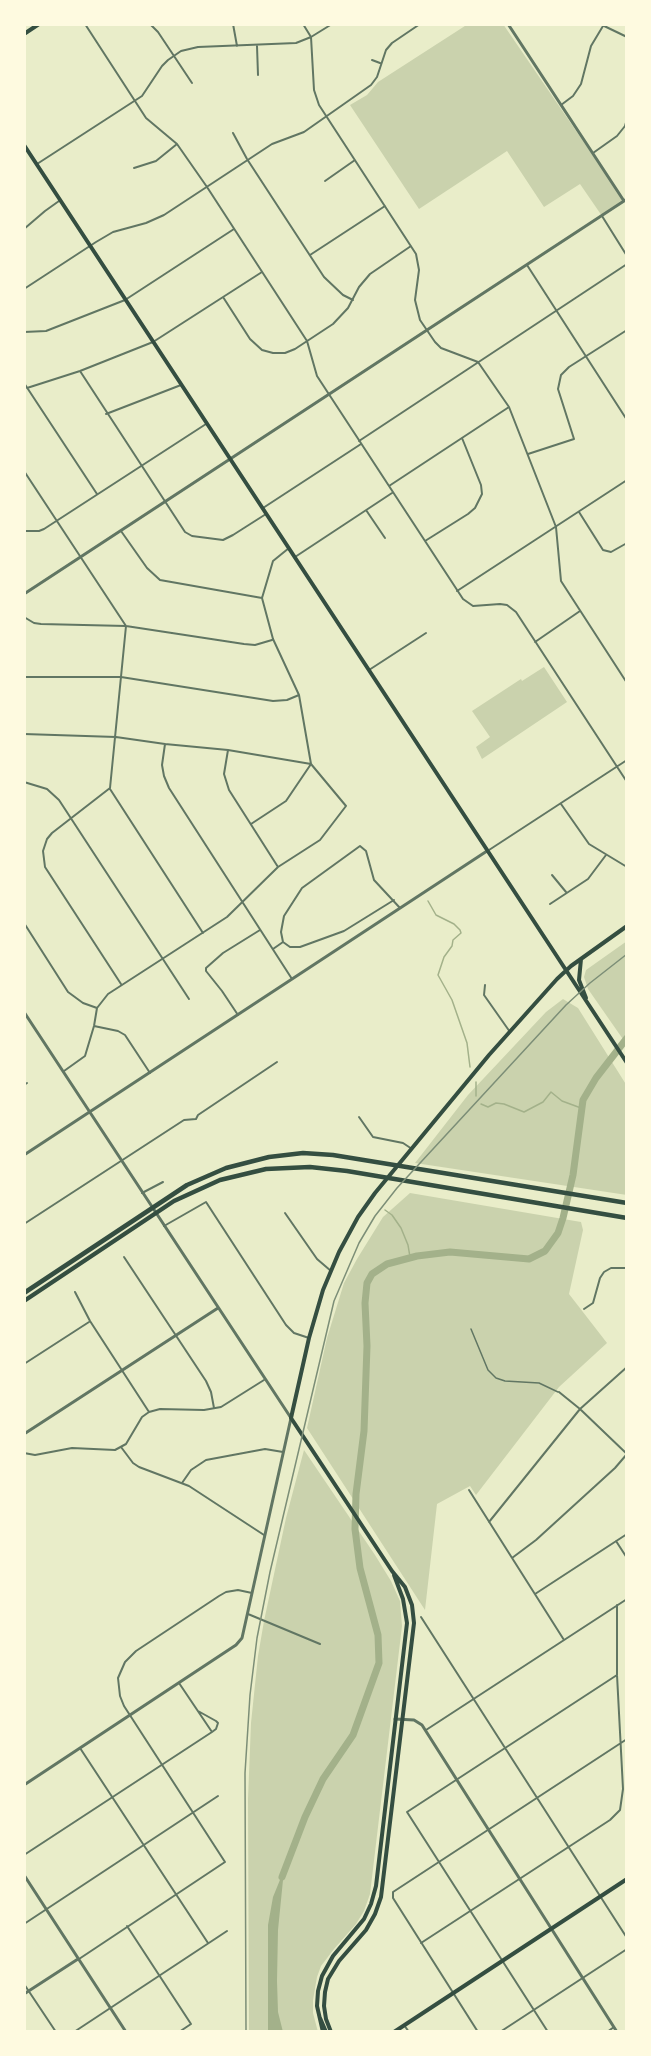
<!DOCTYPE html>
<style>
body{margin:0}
#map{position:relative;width:651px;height:2056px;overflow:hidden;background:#e9edc9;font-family:Raleway,sans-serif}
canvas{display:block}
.frame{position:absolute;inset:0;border:26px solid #fefae0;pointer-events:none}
</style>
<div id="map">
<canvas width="651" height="2056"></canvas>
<div class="frame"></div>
</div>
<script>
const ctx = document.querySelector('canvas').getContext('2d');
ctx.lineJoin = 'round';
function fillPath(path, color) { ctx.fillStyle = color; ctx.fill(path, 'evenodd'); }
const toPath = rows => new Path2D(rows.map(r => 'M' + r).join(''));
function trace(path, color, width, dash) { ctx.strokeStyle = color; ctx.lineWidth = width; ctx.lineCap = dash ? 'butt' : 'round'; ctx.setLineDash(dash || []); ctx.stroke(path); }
const green = toPath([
 [468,24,503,24,624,201,602,216,580,184,544,207,507,151,419,209,350,105,367,95,378,82],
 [544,667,567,702,482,759,476,747,490,737,472,711,521,679,522,681],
 [627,941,627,1045,588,989,584,977,586,970],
 [563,999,578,1008,627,1086,627,1195,415,1163,468,1095,546,1012],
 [410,1193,581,1222,583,1230,569,1294,607,1343,559,1387,476,1495,470,1486,437,1504,425,1610,307,1428,327,1338,344,1283,357,1259,383,1217],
 [304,1450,375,1555,391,1581,400,1601,402,1626,370,1894,364,1911,356,1924,334,1949,321,1966,317,1977,313,2000,313,2013,318,2032,249,2032,248,1799,251,1723,258,1656,264,1621,286,1518]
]);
const water = toPath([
 [284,1870,278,1930,277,1981,278,2012,283,2032,268,2032,268,1925,273,1897]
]);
const stream = toPath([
 [428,901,436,915,454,924,460,930,461,933,453,940,452,946,444,957,438,975,452,1000,467,1043,470,1067],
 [476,1096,476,1082],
 [481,1104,488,1107,496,1103,504,1104,524,1112,543,1102,551,1092,562,1101,581,1108],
 [385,1210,392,1215,401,1228,408,1245,410,1257]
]);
const river = toPath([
 [282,1877,305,1817,323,1779,353,1735,379,1663,378,1635,360,1568,355,1529,356,1494,364,1431,367,1346,365,1303,367,1283,372,1274,387,1264,417,1256,450,1252,529,1259,545,1251,558,1233,563,1218,573,1175,583,1100,596,1078,627,1038]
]);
const service = toPath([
 [471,1329,488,1370,496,1378,505,1381,539,1383,558,1392]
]);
const minor = toPath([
 [85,24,146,118,177,144,207,187,307,341,317,376,463,599,473,606,500,604,507,605,516,612,627,782],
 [150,24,158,32,192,83],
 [233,24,237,46],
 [303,24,311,37,314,90,319,105,416,254,419,270,415,300,420,320,435,342,441,348,478,362,509,407,556,527,561,581,627,683],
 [600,24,627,37],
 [257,46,258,75],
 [372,60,380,63],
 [561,105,573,96,581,84,591,46,603,26],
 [233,133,247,159,324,277,343,295,353,300],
 [593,153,617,136,625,126,627,119],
 [37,164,142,96,162,66,168,60,181,51,198,47,296,43,311,37,332,24],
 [134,168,156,161,177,144],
 [325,181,355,160],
 [602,216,627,256],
 [24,229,45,211,59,201],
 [310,255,385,206],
 [527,265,627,420],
 [24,289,96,242,113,232,146,223,164,215,272,144,304,132,371,85,377,77,386,50,392,43,420,24],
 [223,297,250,339,262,350,273,353,285,353,295,349,333,324,348,308,359,287,370,274,411,246],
 [24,332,46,331,125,300,234,229],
 [80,371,185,532,192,536,223,540,233,535,266,514],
 [24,383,97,494],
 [27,388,80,371,153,342,262,272],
 [106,414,181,385],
 [359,441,627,264],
 [528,454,574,439,558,389,561,375,569,367,627,330],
 [24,471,126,626,110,788,52,833,47,839,43,851,45,867,121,984],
 [389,486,509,407],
 [263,508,361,444],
 [366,510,385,538],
 [579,512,603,550,611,552,627,543],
 [24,531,39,531,44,529,206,424],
 [425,541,468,514,475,508,482,494,481,485,462,438],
 [295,557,392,493],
 [457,591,627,480],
 [262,598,273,561,289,548],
 [24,617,34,623,41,624,126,626,244,644,255,645,272,640],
 [535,642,580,611],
 [369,670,426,633],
 [24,677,121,677,273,701,287,700,299,695],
 [24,734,116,737,165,744,228,750,311,764,286,801,251,824],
 [165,744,162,765,164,776,169,788,292,979],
 [228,750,224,774,229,790,278,867],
 [24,782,47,789,59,800,189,999],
 [110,789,203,933],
 [561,804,589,844,627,867],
 [489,850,627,760],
 [552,875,566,892],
 [550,904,588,879,606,855],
 [24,923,68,992,83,1003,97,1008],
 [283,942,281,932,284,916,302,888,360,846,366,851,374,880,400,908],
 [273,949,283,942,290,947,300,947,344,931,394,900],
 [485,985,484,995,510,1032],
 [238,1015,222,991,206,971,206,968,223,953,260,930],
 [94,1026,118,1031,125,1035,150,1073],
 [64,1071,85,1056,94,1026,97,1008,108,994,227,917,278,867,320,840,346,806,311,764,299,695,273,639,262,598,160,580,147,568,121,531],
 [24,1085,27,1083],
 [359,1117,373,1137,403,1143,412,1149],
 [142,1193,163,1182],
 [285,1213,317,1259,331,1271],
 [24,1224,184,1120,196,1119,198,1115,277,1062],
 [164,1226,206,1202,286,1325,294,1333,309,1338],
 [124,1257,206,1381,211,1392,214,1408],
 [75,1292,90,1321,149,1412],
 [584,1309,593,1303,600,1278,604,1272,611,1268,627,1268],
 [24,1364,89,1322],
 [559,1392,580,1409,627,1454],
 [121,1447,133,1463,139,1467,189,1486,264,1535],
 [24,1453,35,1455,72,1448,115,1450,126,1444,142,1417,149,1412,160,1409,204,1410,221,1407,264,1380],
 [182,1483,191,1470,206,1460,265,1449,283,1452],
 [469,1490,564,1640],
 [489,1522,580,1409,627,1367],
 [616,1541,627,1558],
 [512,1558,536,1540,615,1468,627,1454],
 [535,1594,627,1534],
 [248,1614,320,1644],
 [421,1617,627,1938],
 [179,1683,212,1732,216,1729,218,1723,216,1721,198,1711],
 [426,1730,627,1599],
 [80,1748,208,1943],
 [24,1855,212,1732],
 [24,1924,218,1796],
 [127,1926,191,2024,179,2032],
 [421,1943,610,1820,620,1810,623,1789,617,1675,617,1605],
 [79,1959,225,1862,124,1706,120,1696,118,1678,125,1662,136,1651,219,1596,226,1592,238,1590,252,1593],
 [24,1984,56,2032],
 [404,2025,409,2032],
 [74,2032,227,1931],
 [478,2032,393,1898,393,1892,627,1739],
 [500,2032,627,1949],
 [548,2032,407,1812,617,1675],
 [607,2032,614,2027]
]);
const tertiary = toPath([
 [508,24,624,201],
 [24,594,627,199],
 [24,1012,291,1418,242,1638,236,1645,24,1785],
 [24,1155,487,851],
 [24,1434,218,1308],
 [395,1719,414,1720,422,1725,617,2032],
 [24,1875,126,2032],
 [24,1994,78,1959]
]);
const secondary = toPath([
 [24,34,39,24],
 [24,145,627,1063],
 [581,959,579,980,586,998],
 [320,2018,326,2032],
 [323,2032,317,2006,318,1991,322,1976,333,1956,364,1919,371,1904,376,1886,407,1623,403,1599,394,1575],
 [331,2032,326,2019,324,2006,325,1992,328,1979,339,1961,366,1930,375,1914,381,1897,414,1623,412,1605,405,1587,392,1571,291,1418,309,1338,323,1290,339,1252,358,1217,375,1193,489,1055,557,979,571,966,627,926],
 [394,2032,627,1879]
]);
const motorway = toPath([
 [24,1293,187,1185,226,1168,269,1157,303,1153,333,1155,627,1203],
 [24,1301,174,1201,220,1180,266,1169,310,1167,347,1171,627,1218]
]);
const rail = toPath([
 [246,2032,245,1773,250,1695,257,1638,270,1572,334,1301,359,1243,375,1216,397,1188,566,1005,590,983,627,954]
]);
fillPath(green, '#cad2ad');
fillPath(water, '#a3b18a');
trace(stream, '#a3b18a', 1.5);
trace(river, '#a3b18a', 7);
trace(service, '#617663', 1.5);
trace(minor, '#617663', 2);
trace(tertiary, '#617663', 3);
trace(secondary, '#344e41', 4);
trace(motorway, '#344e41', 4.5);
trace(rail, '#7c8e77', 1.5);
</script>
